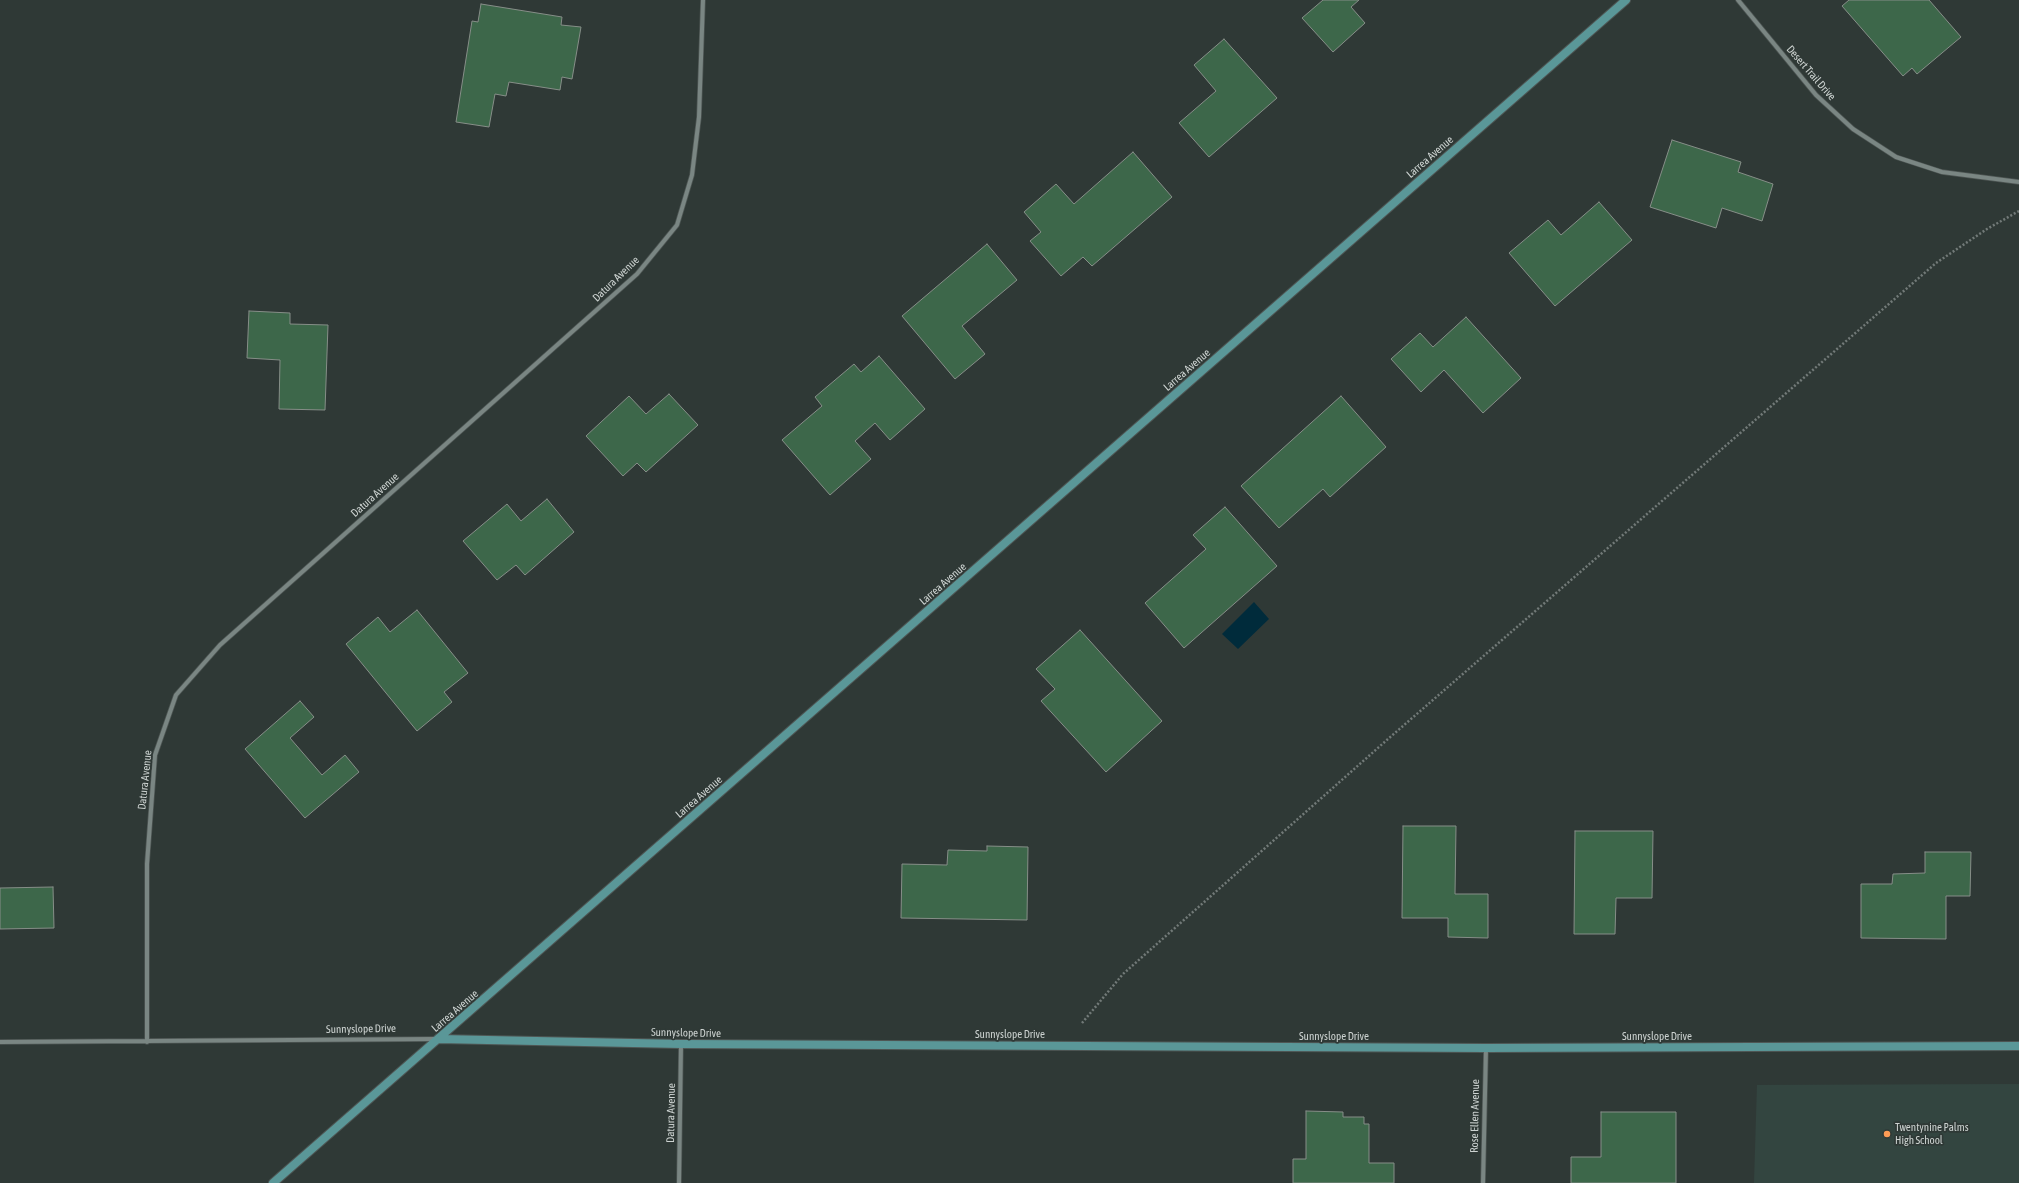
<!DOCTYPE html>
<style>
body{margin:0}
canvas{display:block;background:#2f3936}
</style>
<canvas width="2019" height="1183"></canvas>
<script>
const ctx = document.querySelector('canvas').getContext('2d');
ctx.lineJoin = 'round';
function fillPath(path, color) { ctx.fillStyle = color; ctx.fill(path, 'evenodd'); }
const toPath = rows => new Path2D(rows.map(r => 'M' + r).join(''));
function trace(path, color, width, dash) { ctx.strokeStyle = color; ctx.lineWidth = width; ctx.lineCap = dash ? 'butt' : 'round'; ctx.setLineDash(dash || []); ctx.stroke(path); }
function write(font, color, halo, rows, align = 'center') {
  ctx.font = font + ' "Asap Condensed",sans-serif'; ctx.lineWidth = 3.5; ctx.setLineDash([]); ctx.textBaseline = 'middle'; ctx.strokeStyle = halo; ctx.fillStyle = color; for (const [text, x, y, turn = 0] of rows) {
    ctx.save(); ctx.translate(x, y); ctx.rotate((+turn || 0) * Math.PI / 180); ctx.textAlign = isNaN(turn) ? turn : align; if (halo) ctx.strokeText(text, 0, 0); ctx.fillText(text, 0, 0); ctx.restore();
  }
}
const built = toPath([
 [2019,1084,2019,1183,1754,1183,1757,1085]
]);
const water = toPath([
 [1254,602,1269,619,1238,649,1222,634]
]);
const building = toPath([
 [1323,0,1359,0,1351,7,1365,23,1333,52,1302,18,1323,0],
 [1849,0,1929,0,1961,37,1917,74,1912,68,1903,76,1842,6,1849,0],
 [481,4,562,17,561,25,581,27,572,79,562,77,560,90,509,82,506,96,495,94,489,127,456,122,472,21,478,22,481,4],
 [1224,39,1277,98,1209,157,1179,123,1216,91,1194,65,1224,39],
 [1672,140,1741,162,1738,172,1773,184,1762,221,1722,208,1716,228,1650,207,1672,140],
 [1133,152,1172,197,1092,266,1083,257,1061,276,1030,241,1041,232,1024,212,1056,184,1074,204,1133,152],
 [1599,202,1632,240,1555,306,1509,253,1548,220,1561,235,1599,202],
 [987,244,1017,280,962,326,985,354,955,379,902,316,987,244],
 [249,311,290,313,290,324,328,325,325,410,279,409,280,360,247,358,249,311],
 [1466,317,1521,378,1483,413,1444,370,1421,392,1391,359,1420,333,1433,347,1466,317],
 [879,356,925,409,890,440,875,423,855,441,871,459,830,495,782,440,822,406,815,397,854,364,861,372,879,356],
 [669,394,698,425,646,472,637,463,623,476,586,436,629,396,646,414,669,394],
 [1341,396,1386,447,1330,497,1323,489,1279,528,1241,486,1341,396],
 [547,499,574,532,525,575,516,565,497,580,463,541,507,504,521,521,547,499],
 [1225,507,1277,566,1184,648,1145,603,1206,549,1193,535,1225,507],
 [417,610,468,673,444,692,452,702,417,731,346,644,378,617,390,632,417,610],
 [1080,630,1162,721,1106,772,1041,701,1055,689,1036,669,1080,630],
 [300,701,314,717,290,738,322,775,345,755,359,772,305,818,245,749,300,701],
 [1403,826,1456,826,1455,894,1488,894,1488,938,1448,937,1448,918,1402,918,1403,826],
 [1575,831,1653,831,1652,898,1616,898,1615,934,1574,934,1575,831],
 [987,846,1028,847,1027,920,901,918,902,864,947,865,948,850,987,851,987,846],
 [1925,852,1971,852,1970,896,1946,896,1946,939,1861,938,1861,884,1892,884,1893,874,1925,873,1925,852],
 [53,887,54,928,0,929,0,888,53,887],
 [1306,1111,1343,1112,1343,1117,1364,1117,1364,1124,1369,1124,1369,1163,1394,1163,1394,1183,1293,1183,1293,1159,1306,1159,1306,1111],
 [1601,1112,1676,1112,1676,1183,1571,1183,1571,1157,1601,1157,1601,1112]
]);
const path = toPath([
 [1082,1023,1123,974,1388,739,1936,263,1987,229,2019,211]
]);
const street = toPath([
 [1738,0,1816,95,1853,129,1896,157,1942,172,2019,182],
 [0,1042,437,1039],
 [147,1042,147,864,155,755,176,695,220,645,637,274,677,225,692,175,699,117,703,0],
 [679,1183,681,1044],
 [1483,1183,1486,1048]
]);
const secondary = toPath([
 [439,1039,681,1044,1486,1048,2019,1046],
 [273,1183,1626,0]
]);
const markers = [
 [1887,1134,4,"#fd9c55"]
];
const streetNames = [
 ["Desert Trail Drive",1811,73,49],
 ["Larrea Avenue",1430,157,-41],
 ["Datura Avenue",616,279,-44],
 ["Larrea Avenue",1187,370,-41],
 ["Datura Avenue",375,495,-42],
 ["Larrea Avenue",943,584,-41],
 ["Datura Avenue",145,780,-84],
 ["Larrea Avenue",699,797,-41],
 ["Larrea Avenue",455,1011,-41],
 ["Sunnyslope Drive",361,1029,-1],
 ["Sunnyslope Drive",686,1033,1],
 ["Sunnyslope Drive",1010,1035],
 ["Sunnyslope Drive",1334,1037],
 ["Sunnyslope Drive",1657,1037],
 ["Datura Avenue",671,1113,-89],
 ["Rose Ellen Avenue",1475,1116,-89]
];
const poiNames = [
 ["Twentynine Palms",1895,1128],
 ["High School",1895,1141]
];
fillPath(built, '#334540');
fillPath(water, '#002b3b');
fillPath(building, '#3d674a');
trace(building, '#868e88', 1);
trace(street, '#4e5654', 5.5);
trace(secondary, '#4e5654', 10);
trace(path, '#727a78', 2.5, [2, 2]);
trace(street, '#7a8683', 4);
trace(secondary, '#5a9798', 8);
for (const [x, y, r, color] of markers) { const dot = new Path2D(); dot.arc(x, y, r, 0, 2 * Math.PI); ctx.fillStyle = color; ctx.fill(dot); trace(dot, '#2f3936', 1.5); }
write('11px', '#cdd3d1', '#2f3936', streetNames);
write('11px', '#cdd3d1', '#2f3936', poiNames, 'left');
</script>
